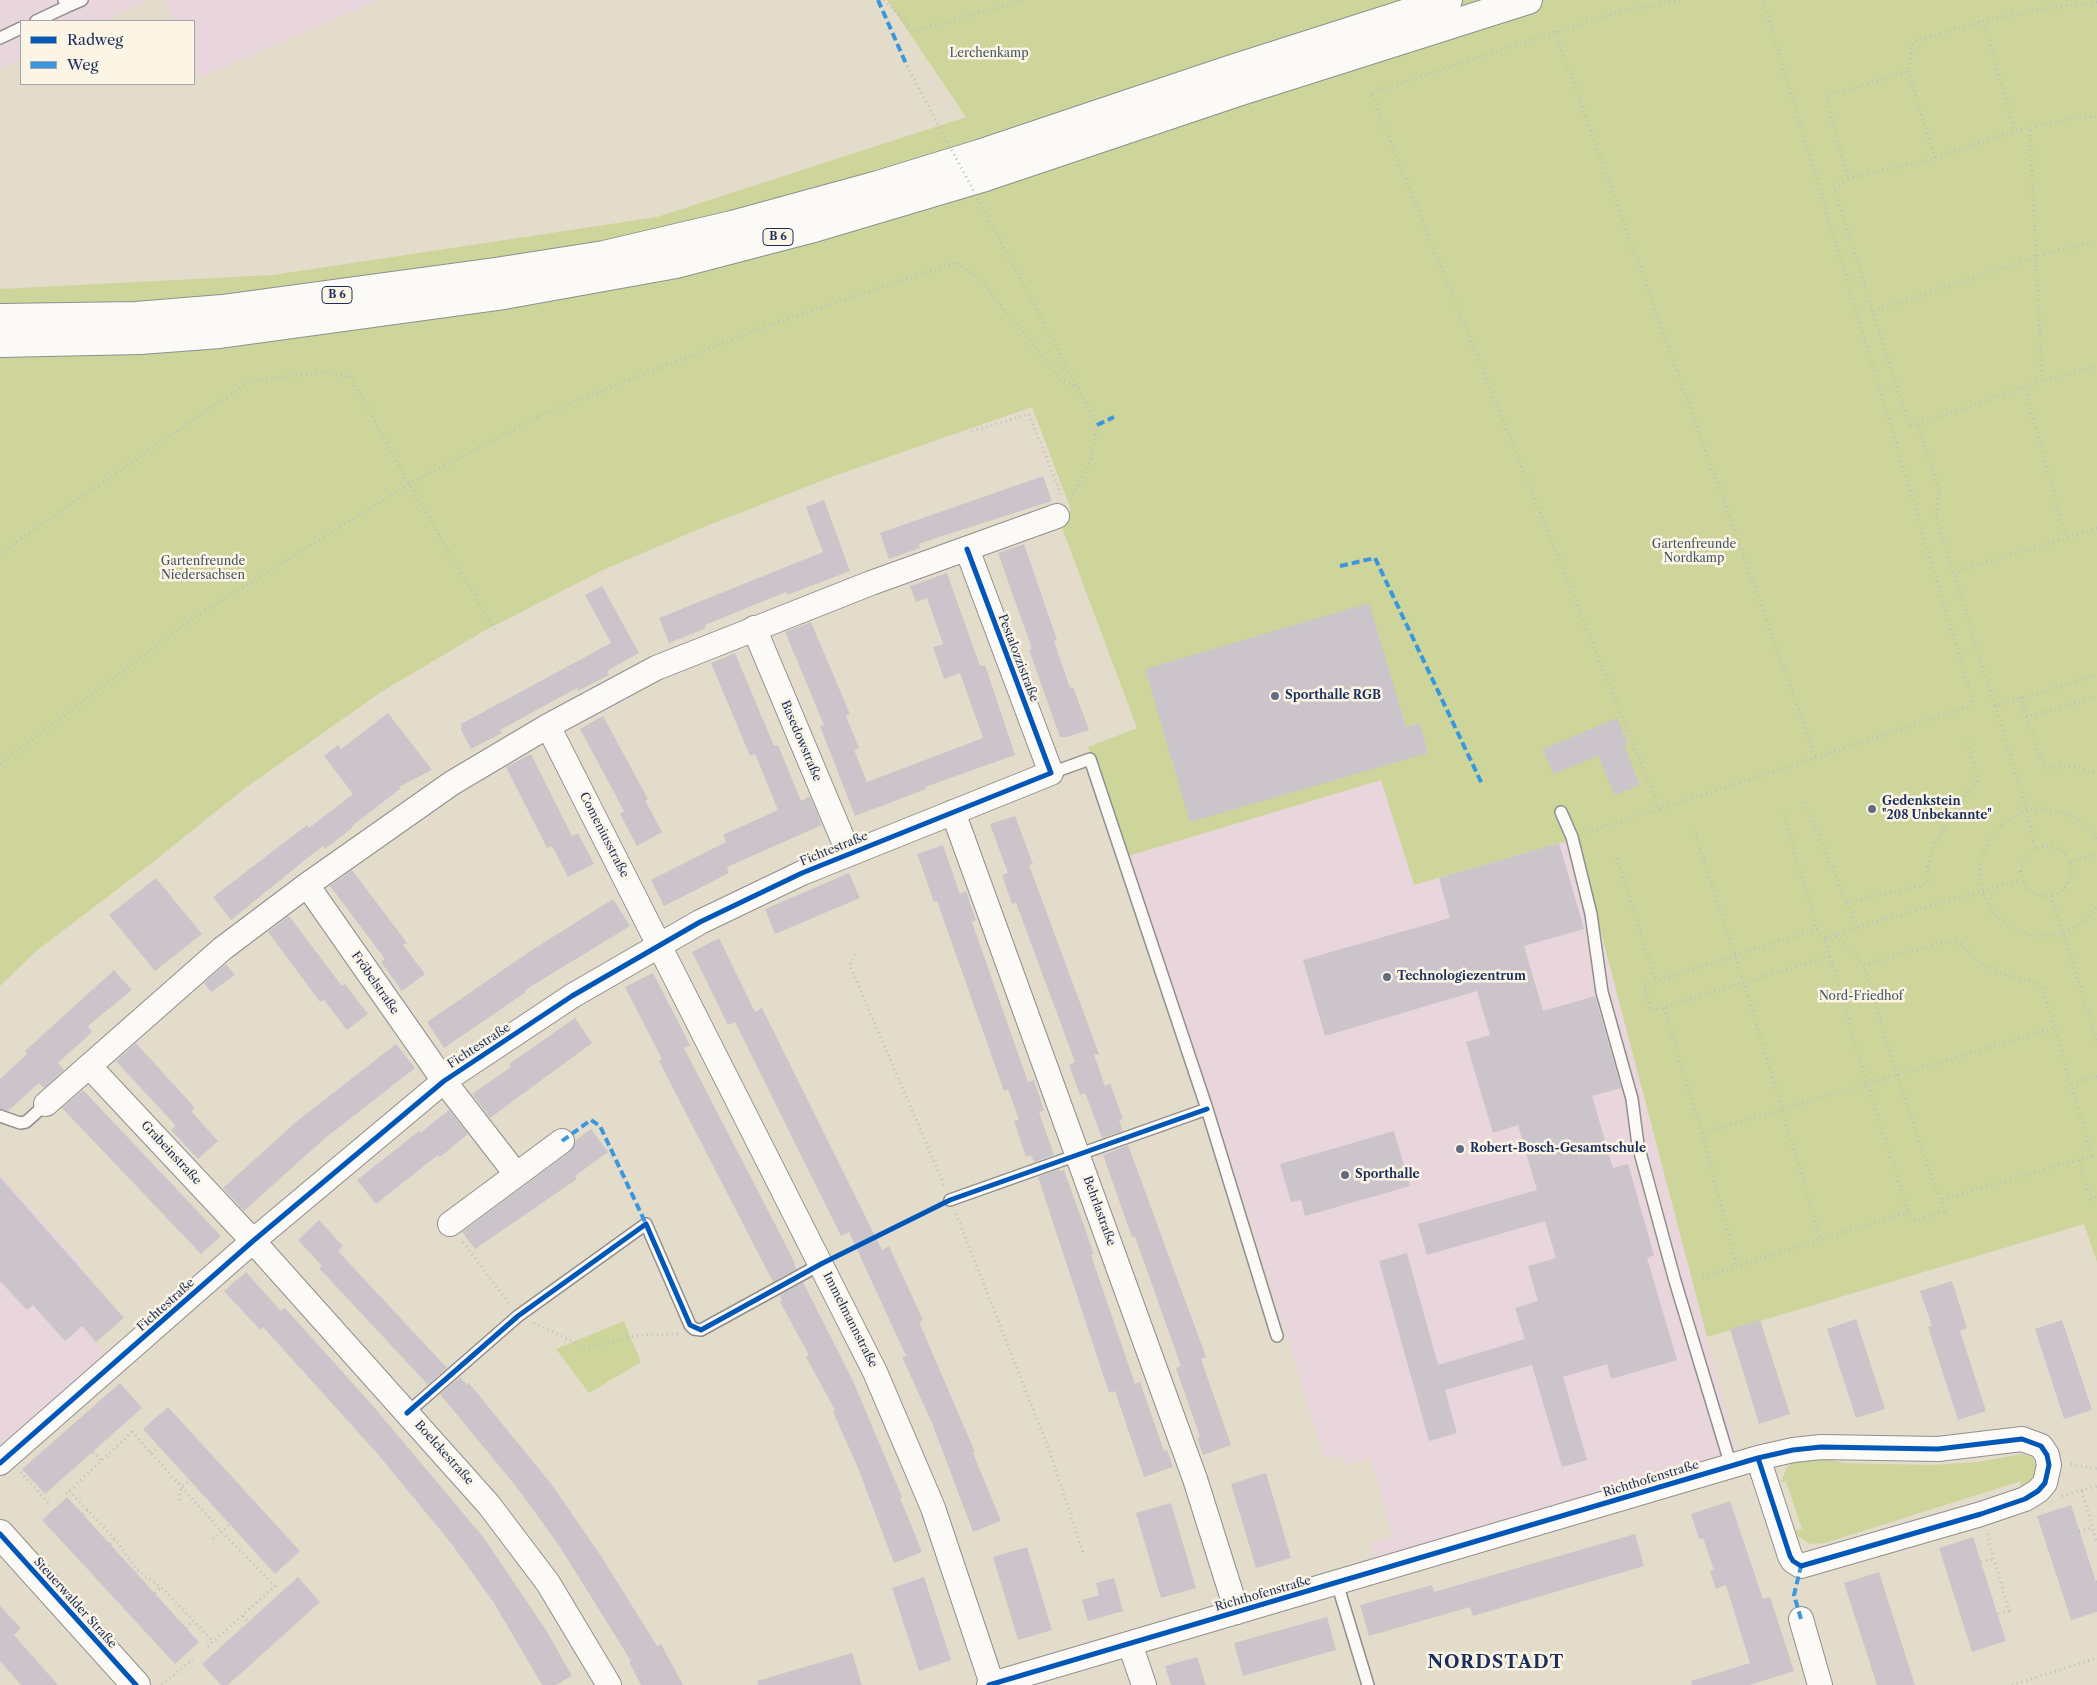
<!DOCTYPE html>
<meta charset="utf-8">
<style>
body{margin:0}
#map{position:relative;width:2097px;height:1685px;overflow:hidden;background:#e4dcca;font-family:"Libre Caslon Text",serif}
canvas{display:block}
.legend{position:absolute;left:20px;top:20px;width:175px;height:65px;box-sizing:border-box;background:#fcf5e5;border:1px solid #a2a6af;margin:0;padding:6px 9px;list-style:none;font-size:15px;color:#1b2f5e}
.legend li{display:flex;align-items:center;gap:10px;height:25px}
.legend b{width:25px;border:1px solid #a2a6af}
</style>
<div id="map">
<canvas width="2097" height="1685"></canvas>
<ul class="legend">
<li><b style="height:6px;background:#0057b8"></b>Radweg</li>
<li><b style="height:6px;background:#3a97de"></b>Weg</li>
</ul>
</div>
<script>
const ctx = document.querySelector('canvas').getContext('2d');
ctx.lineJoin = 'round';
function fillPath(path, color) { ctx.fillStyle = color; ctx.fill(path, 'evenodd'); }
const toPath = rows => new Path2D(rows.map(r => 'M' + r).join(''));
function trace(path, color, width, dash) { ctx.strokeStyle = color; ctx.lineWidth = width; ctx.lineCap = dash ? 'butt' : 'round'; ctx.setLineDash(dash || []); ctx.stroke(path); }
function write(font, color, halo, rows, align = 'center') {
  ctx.font = font + ' "Libre Caslon Text",serif'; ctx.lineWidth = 5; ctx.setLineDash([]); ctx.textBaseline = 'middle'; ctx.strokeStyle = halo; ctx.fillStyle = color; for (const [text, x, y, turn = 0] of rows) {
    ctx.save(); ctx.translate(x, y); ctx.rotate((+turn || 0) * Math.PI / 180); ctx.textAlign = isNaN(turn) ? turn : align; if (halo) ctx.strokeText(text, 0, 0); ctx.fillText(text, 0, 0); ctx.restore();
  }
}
const built = toPath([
 [0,0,150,0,104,21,21,21,21,60,0,70],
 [165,0,379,0,199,78,194,67,194,21,174,21],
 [1381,780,1414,884,1577,840,1738,1457,1376,1563,1371,1542,1393,1537,1371,1458,1344,1464,1342,1455,1325,1459,1250,1220,1125,857],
 [0,1175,80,1263,51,1290,113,1363,0,1457]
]);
const green = toPath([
 [887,0,2097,0,2097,1262,2084,1224,1707,1337,1577,841,1559,843,1414,885,1381,780,1125,857,1088,747,1137,728,1061,525,1071,510,1032,407,834,476,699,529,603,570,484,631,381,692,244,789,148,866,35,952,0,986,0,289,273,275,657,217,966,117],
 [624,1321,641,1362,589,1393,556,1349],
 [2022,1454,2033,1458,2037,1468,2032,1486,2017,1495,2021,1481,1825,1543,1810,1544,1798,1536,1795,1531,1802,1529,1786,1481,1781,1482,1787,1467,1798,1458,1814,1456,1844,1463,1930,1465,1977,1462]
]);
const building = toPath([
 [1043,476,1052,501,936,538,919,544,920,548,889,559,880,533],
 [824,500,850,571,787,595,786,592,705,625,706,628,669,643,659,618,823,552,806,507],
 [1024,544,1057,640,1054,641,1070,688,1073,687,1089,730,1067,737,1060,737,1029,650,1032,649,998,553],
 [947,573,980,666,985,665,1015,755,925,787,926,789,855,816,820,726,824,725,785,632,811,622,850,714,846,716,859,748,854,750,867,782,983,738,960,673,944,679,933,647,943,644,927,598,916,602,910,586],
 [602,586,639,653,607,671,609,675,578,691,577,688,500,730,502,733,471,749,461,730,461,724,611,643,585,595],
 [1369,603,1406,727,1420,723,1428,753,1190,822,1145,669],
 [735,653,774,746,778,745,801,801,810,796,822,825,727,867,729,873,664,906,651,880,726,842,723,835,778,810,755,754,750,756,711,663],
 [388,713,432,770,399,787,400,789,352,826,352,828,325,849,323,846,310,856,231,920,213,897,307,825,309,828,353,794,324,756,338,745,341,749],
 [603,716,648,799,645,800,662,832,637,846,620,814,624,811,580,729],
 [1617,718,1628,744,1624,745,1640,785,1615,795,1598,756,1553,774,1543,749],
 [531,754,572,836,578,833,594,864,568,877,552,846,547,848,506,767],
 [1015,816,1033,864,1029,865,1099,1054,1094,1055,1105,1086,1110,1083,1123,1119,1119,1120,1123,1131,1102,1138,1085,1093,1080,1095,1069,1065,1075,1062,1016,903,1012,904,1002,875,1008,873,990,824],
 [1559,843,1584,929,1524,946,1543,1011,1595,996,1621,1088,1592,1096,1613,1168,1628,1164,1654,1255,1647,1258,1677,1360,1611,1379,1607,1364,1563,1377,1587,1460,1562,1467,1532,1365,1445,1390,1457,1433,1429,1441,1379,1261,1407,1253,1438,1365,1525,1339,1515,1308,1538,1301,1528,1266,1556,1258,1545,1221,1427,1255,1418,1224,1537,1190,1518,1125,1493,1133,1466,1042,1490,1035,1477,991,1325,1036,1303,960,1450,918,1439,878],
 [943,845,960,894,966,891,976,920,972,922,1028,1082,1034,1080,1044,1111,1039,1112,1054,1155,1034,1162,1031,1155,1026,1157,1014,1121,1019,1120,1008,1089,1004,1091,937,901,934,902,917,854],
 [352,870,407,943,403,945,425,974,402,991,381,962,385,959,330,886],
 [849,873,860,898,775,934,765,909],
 [156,878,202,934,155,971,109,915],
 [613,899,630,926,525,990,526,992,444,1048,427,1022,532,950],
 [289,916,342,986,345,984,368,1014,347,1030,324,1000,320,1002,268,932],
 [719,938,755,1012,762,1008,882,1250,889,1246,923,1320,919,1322,975,1452,973,1453,1001,1521,973,1532,932,1423,902,1357,906,1356,849,1232,841,1236,735,1022,728,1025,701,970,692,952],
 [226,964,235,975,211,992,204,983],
 [114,970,132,990,88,1026,92,1032,58,1063,64,1070,44,1088,39,1083,8,1111,0,1109,0,1079,27,1054,25,1051],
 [653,973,690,1045,684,1048,794,1261,796,1269,773,1282,659,1061,662,1059,625,987],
 [575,1018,592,1043,490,1118,472,1094,511,1067,509,1064],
 [136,1043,195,1108,191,1111,218,1141,198,1159,171,1130,176,1126,116,1061],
 [396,1044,415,1068,324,1139,244,1211,223,1188,296,1122],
 [83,1090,221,1236,201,1254,62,1108],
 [449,1110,468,1134,440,1157,438,1155,376,1204,357,1180,419,1131,420,1133],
 [591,1129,608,1152,575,1176,577,1179,475,1249,462,1232,570,1152,576,1140],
 [1394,1131,1410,1186,1305,1216,1301,1200,1291,1202,1280,1164],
 [1128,1145,1206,1357,1201,1359,1231,1445,1203,1455,1197,1438,1200,1437,1176,1368,1181,1366,1135,1237,1132,1237,1103,1155],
 [1059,1169,1060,1171,1064,1170,1094,1254,1091,1255,1135,1384,1140,1382,1164,1451,1167,1450,1173,1467,1144,1477,1115,1391,1109,1393,1038,1177],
 [0,1177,124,1318,96,1342,82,1326,65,1341,33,1305,27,1310,0,1281],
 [319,1220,343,1246,338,1251,447,1368,428,1385,319,1268,322,1266,298,1240],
 [246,1272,281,1311,285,1308,373,1406,484,1538,546,1630,572,1676,556,1685,542,1685,494,1603,451,1543,375,1451,263,1327,260,1330,224,1291],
 [1952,1281,1967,1328,1960,1331,1986,1411,1958,1420,1928,1327,1932,1326,1920,1291],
 [803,1282,853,1381,902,1497,900,1498,922,1552,894,1563,858,1468,833,1412,835,1410,806,1357,809,1355,780,1302,782,1301,780,1295],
 [1856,1319,1885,1409,1856,1418,1827,1329],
 [1760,1320,1790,1414,1759,1424,1730,1329],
 [2062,1320,2092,1410,2064,1419,2035,1329],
 [460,1377,467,1385,469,1383,552,1485,601,1556,657,1646,661,1644,683,1685,641,1685,629,1662,631,1661,560,1547,518,1489,440,1394],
 [120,1383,142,1408,45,1494,22,1469],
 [168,1407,300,1551,275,1574,143,1429],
 [1266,1473,1291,1558,1256,1568,1231,1484],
 [67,1497,199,1642,175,1664,42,1520],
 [1730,1501,1763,1599,1770,1597,1794,1671,1750,1685,1692,1685,1691,1681,1750,1663,1726,1585,1716,1589,1710,1571,1714,1570,1703,1538,1699,1539,1691,1514],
 [1171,1503,1196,1588,1161,1598,1136,1513],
 [2071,1505,2097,1585,2097,1612,2071,1620,2037,1516],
 [1635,1534,1644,1566,1473,1616,1470,1607,1369,1636,1360,1605,1432,1585,1434,1592],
 [1973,1537,2006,1641,1972,1652,1939,1548],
 [1027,1547,1052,1630,1018,1640,993,1557],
 [1879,1572,1890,1607,1915,1685,1877,1685,1844,1583],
 [298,1577,320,1602,228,1685,221,1685,202,1664],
 [924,1577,951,1660,919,1671,892,1588],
 [1114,1578,1123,1611,1088,1621,1082,1600,1099,1595,1096,1583],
 [0,1606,21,1628,14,1635,58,1685,21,1685,0,1661],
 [1327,1617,1336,1650,1243,1676,1234,1643],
 [852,1653,862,1685,758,1685,757,1681],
 [1197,1657,1206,1685,1171,1685,1165,1666]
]);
const path = toPath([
 [884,0,914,31,1026,0],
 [2097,2,2046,8,1983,21,1913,42,1908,71,1826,96,1848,179,1935,158,2015,131,2081,117,2097,117],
 [1983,21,2015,131],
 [1555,31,1816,758],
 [1908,71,1935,158],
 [2030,130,2042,381],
 [1848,179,1834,187,1909,427,1918,424,1939,489,1936,518,1995,706,2097,675],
 [1020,278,1097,425,1092,458,1070,500],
 [1873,311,2037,256,2097,241],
 [2025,389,2066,538],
 [1918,424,2042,381,2097,366],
 [972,431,1029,414,1061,494],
 [0,553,250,381,324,372,351,377,409,484,496,632],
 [1953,573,2097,528],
 [2020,697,2044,768,2073,766,2097,774],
 [1995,706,2027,809,2035,848],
 [2026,717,2097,697],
 [0,764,189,621,409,484,543,414,769,325,957,262,984,284,1061,380,1079,388],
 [1804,802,1858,927],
 [1660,810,1371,93,1614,13,1680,0],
 [1784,814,1817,929,1825,939,1867,1084,1912,1221,1944,1212,1897,1075,1864,965,1836,936],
 [1694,829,1744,983,1821,1239],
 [1587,832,1816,758,1974,704,1763,0],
 [2097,838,2090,829,2073,816,2047,809,2027,809,2000,826,1987,843,1980,866,1982,891,1993,913,2013,929,2035,936,2062,934,2086,920,2097,906],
 '2021 871a25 25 0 1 1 50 0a25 25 0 1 1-50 0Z',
 [1617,858,1656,981],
 [2070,862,2097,854],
 [2051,896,2097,1041],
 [1846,902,1927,884,1928,867,1934,846,1960,800,1978,782,1967,741],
 [1817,929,1644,985,1651,1011,1831,956],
 [1825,939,1858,927,2020,880],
 [855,954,850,966,945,1187],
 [1864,965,1946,941,1961,944,1977,961,2003,974,2033,982,2042,987,2055,1028,2092,1156,1940,1200],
 [1664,1008,1702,1133,1737,1266],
 [2072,1084,2097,1076],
 [1702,1133,2055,1028],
 [2079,1160,2091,1199,2097,1197],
 [956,1214,1050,1452,1083,1553],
 [463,1242,510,1305],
 [1703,1277,1910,1211],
 [534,1323,587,1348,639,1335,678,1334],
 [93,1452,101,1460],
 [151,1453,159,1446],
 [2071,1464,2097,1469],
 [21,1472,51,1506],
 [69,1491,115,1539,137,1570,161,1587,213,1641],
 [2082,1491,2097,1543],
 [66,1494,132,1432,222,1532,275,1586,207,1647],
 [2062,1496,2097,1486],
 [179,1500,181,1487,190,1480],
 [83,1514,89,1509],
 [2079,1531,2092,1528],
 [1987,1534,2009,1611,1997,1614],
 [213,1539,230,1524],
 [110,1544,115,1539],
 [1981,1562,1994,1559],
 [2096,1582,2097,1582],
 [155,1593,161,1587],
 [243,1616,248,1622],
 [186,1628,193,1621],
 [162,1685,193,1659],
 [2012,1685,2097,1658]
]);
const service = toPath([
 [64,0,68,6,82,0],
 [36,21,68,6],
 [0,38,21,28],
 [1051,773,1090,759,1207,1109,1277,1336],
 [1561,812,1572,837,1591,914,1602,992,1632,1099,1638,1145,1675,1281,1731,1466],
 [0,1116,20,1123,26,1122,46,1104],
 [950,1200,1207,1109],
 [407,1413,518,1316,646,1224,690,1325,694,1329,701,1330,821,1264],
 [1337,1583,1368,1685]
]);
const minor = toPath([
 [754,628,849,854],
 [548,726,875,1372,933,1508,992,1684],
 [953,812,1195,1479,1237,1612],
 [307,885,444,1081,516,1174],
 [89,1066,253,1241,489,1505,548,1583,609,1685],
 [46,1104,222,949,307,885,452,783,548,726,656,668,871,583,1057,516],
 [450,1224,562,1141],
 [0,1463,253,1241,444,1081,572,996,700,922,802,873,1051,773,967,549],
 [1801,1619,1820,1685],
 [1130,1644,1144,1685],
 [989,1685,1758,1458,1793,1450,1821,1447,1938,1449,2022,1439,2041,1446,2047,1455,2049,1465,2045,1483,2038,1491,2025,1499,1981,1514,1801,1566,1793,1561,1790,1556,1758,1458]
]);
const tertiary = toPath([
 [0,1534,136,1685]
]);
const trunk = toPath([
 [0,318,136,316,222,309,495,272,604,255,732,225,878,185,979,154,1229,70,1448,0],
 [0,343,140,340,220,334,498,296,676,264,810,229,985,177,1238,92,1528,0]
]);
const pathBridge = toPath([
 [907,66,1020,278]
]);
const quiet = toPath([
 [878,0,907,66],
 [1097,425,1114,417],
 [1340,566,1375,558,1482,784],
 [562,1141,591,1120,600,1126,646,1224],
 [1801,1619,1794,1595,1801,1566]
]);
const cycleway = toPath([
 [407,1413,518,1316,646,1224,690,1325,701,1330,821,1264,950,1200,1207,1109],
 [0,1463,253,1241,444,1081,572,996,700,922,802,873,1051,773,967,549],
 [0,1534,136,1685],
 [989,1685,1758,1458,1793,1450,1821,1447,1938,1449,2022,1439,2041,1446,2047,1455,2049,1465,2045,1483,2038,1491,2025,1499,1981,1514,1801,1566,1793,1561,1790,1556,1758,1458]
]);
const markers = [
 [1275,696,5,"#616c84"],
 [1872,809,5,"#616c84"],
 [1387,977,5,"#616c84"],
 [1460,1149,5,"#616c84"],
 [1345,1175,5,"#616c84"]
];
const shields = [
 [778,237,30],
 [337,295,30]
];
const shieldNames = [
 ["B 6",778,237],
 ["B 6",337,295]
];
const parkNames = [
 ["Lerchenkamp",989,54],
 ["Gartenfreunde",1694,545],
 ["Nordkamp",1694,559],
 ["Gartenfreunde",203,562],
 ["Niedersachsen",203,576],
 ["Nord-Friedhof",1861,997]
];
const streetNames = [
 ["Pestalozzistraße",1018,658,69],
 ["Basedowstraße",801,741,67],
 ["Comeniusstraße",604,835,63],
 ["Fichtestraße",834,849,-22],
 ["Fröbelstraße",375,983,55],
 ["Fichtestraße",479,1046,-33],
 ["Grabeinstraße",171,1153,47],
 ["Behrlastraße",1099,1211,70],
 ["Fichtestraße",166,1305,-42],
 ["Immelmannstraße",850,1320,63],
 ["Boelckestraße",444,1453,48],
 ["Richthofenstraße",1651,1479,-17],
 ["Richthofenstraße",1263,1594,-16],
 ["Steuerwalder Straße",75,1603,48]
];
const poiNames = [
 ["Sporthalle RGB",1285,696],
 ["Gedenkstein",1882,802],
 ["\"208 Unbekannte\"",1882,816],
 ["Technologiezentrum",1397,977],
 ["Robert-Bosch-Gesamtschule",1470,1149],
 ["Sporthalle",1355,1175]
];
const districtNames = [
 ["NORDSTADT",1496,1663]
];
fillPath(built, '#e8d6dc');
fillPath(green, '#cdd59b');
fillPath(building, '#cbc5cb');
trace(service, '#908f8e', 14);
trace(minor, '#908f8e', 26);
trace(tertiary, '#908f8e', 30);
trace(trunk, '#908f8e', 30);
trace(path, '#bfbfc1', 3, [1, 4]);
trace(service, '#fbfaf7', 11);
trace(minor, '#fbfaf7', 24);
trace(tertiary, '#fbfaf7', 28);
trace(trunk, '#fbfaf7', 28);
trace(pathBridge, '#bfbfc1', 3, [1, 4]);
trace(quiet, '#3a97de', 4, [8, 4]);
trace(cycleway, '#0057b8', 5);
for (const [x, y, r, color] of markers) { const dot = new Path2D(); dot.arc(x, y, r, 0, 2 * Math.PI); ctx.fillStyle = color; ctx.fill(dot); trace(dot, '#fcf5e5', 2); }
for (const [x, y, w] of shields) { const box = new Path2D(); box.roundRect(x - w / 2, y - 8.5, w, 17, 4); ctx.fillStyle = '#fcf5e5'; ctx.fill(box); trace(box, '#1b2f5e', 1); }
write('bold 11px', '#1b2f5e', null, shieldNames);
write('12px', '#435764', '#fcf5e5', parkNames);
write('12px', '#1b2f5e', '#fcf5e5', streetNames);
write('bold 12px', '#1b2f5e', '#fcf5e5', poiNames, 'left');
ctx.letterSpacing = '1px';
write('bold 18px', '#1b2f5e', '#fcf5e5', districtNames);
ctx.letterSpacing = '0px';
</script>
